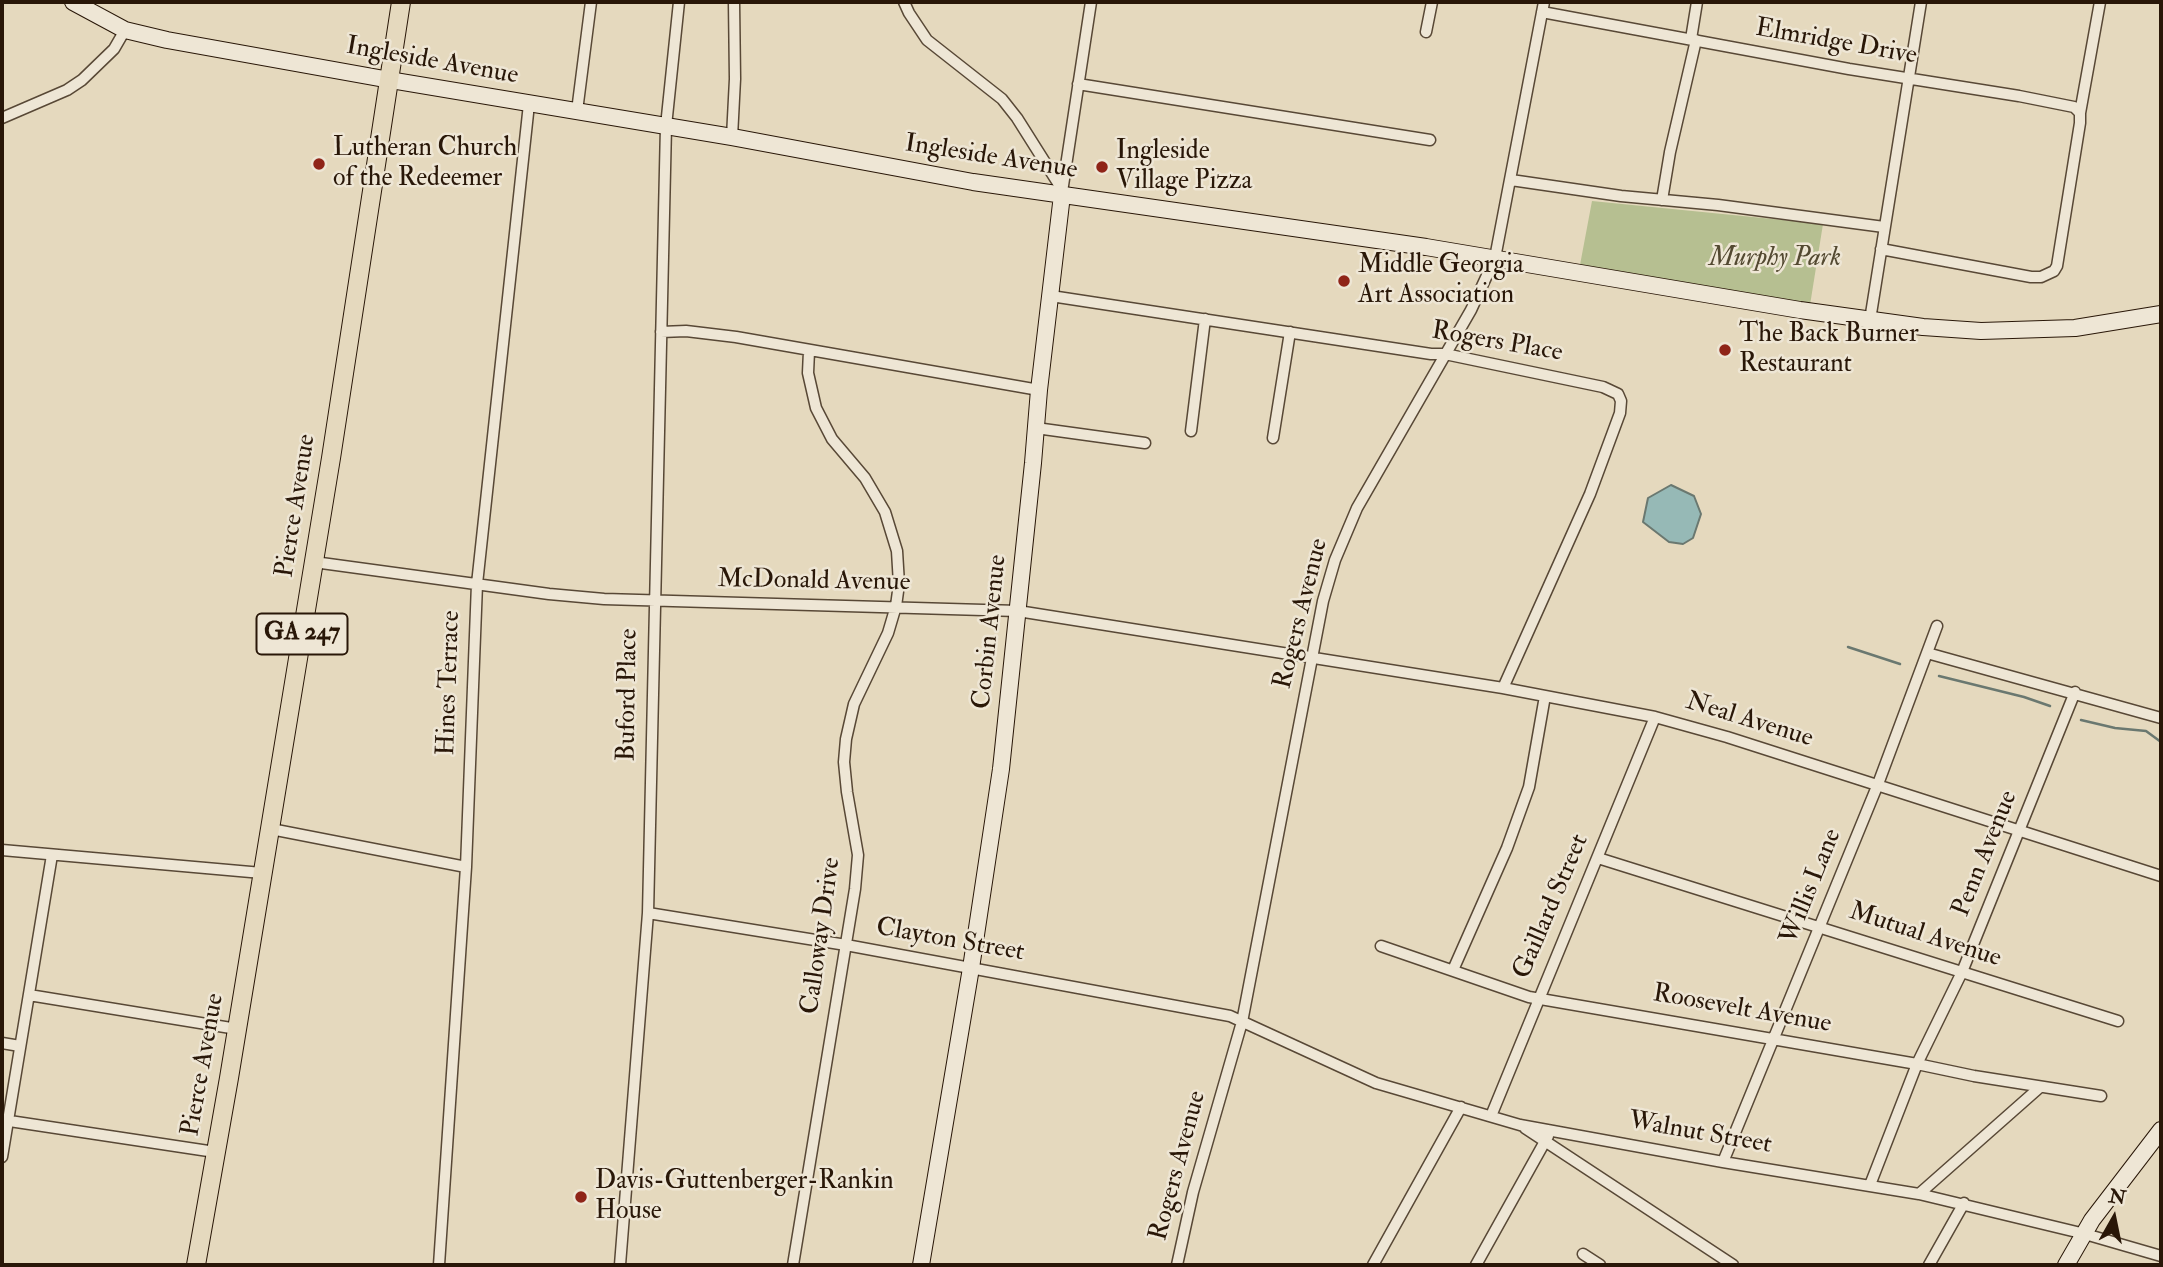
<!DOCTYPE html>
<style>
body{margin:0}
#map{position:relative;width:2163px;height:1267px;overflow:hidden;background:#e5d9be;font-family:"IM FELL Double Pica",serif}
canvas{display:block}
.frame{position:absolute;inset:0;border:4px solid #291708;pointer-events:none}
.north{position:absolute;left:2079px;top:1183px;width:70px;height:70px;-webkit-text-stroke:5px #eee6d5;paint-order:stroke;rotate:9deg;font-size:19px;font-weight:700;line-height:28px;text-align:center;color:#291708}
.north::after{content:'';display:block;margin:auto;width:24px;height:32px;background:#291708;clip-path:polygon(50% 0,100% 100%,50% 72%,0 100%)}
</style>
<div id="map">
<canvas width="2163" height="1267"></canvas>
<div class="frame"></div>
<div class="north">N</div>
</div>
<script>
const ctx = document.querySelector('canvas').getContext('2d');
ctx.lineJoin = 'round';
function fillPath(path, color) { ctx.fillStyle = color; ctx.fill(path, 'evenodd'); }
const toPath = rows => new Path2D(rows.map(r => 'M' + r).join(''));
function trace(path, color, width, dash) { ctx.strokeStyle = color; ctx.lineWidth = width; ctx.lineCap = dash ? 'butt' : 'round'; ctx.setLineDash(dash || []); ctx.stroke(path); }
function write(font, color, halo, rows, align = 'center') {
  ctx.font = font + ' "IM FELL Double Pica",serif'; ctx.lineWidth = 5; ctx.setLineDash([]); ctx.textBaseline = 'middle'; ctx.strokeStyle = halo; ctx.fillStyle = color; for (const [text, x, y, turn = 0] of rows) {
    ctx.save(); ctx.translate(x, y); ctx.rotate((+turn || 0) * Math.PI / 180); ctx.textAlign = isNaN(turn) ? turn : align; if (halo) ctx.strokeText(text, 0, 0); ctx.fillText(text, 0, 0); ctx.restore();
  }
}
const green = toPath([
 [1592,201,1823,224,1810,305,1580,265]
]);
const water = toPath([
 [1671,485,1694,496,1701,514,1693,538,1683,544,1669,542,1643,522,1648,498,1671,485]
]);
const stream = toPath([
 [1848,647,1900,664],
 [1939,676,2024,697,2050,706],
 [2081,720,2115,728,2146,731,2161,742]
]);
const street = toPath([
 [904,2,909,13,927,40,1002,99,1017,118,1058,183,1062,195],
 [1542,12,1849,69,2019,96,2074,107,2080,113],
 [1426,32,1432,2],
 [1691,39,1697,2],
 [1078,84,1430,140],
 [577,111,591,2],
 [2,118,67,90,82,80,114,49,125,30],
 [732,137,735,79,734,2],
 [1511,180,1621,196,1718,205,1884,227],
 [1062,192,1091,2],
 [1662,200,1670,152,1696,40],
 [1881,249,2031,277,2041,277,2054,271,2057,266,2080,123,2080,113,2100,2],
 [1051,296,1431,354,1445,354,1603,387,1618,394,1621,401,1620,413,1590,494,1503,688],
 [1870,320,1921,2],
 [661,332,686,331,736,337,1039,390],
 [1036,428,1145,443],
 [1191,431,1205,319],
 [1273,438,1290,332],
 [314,562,549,594,604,599,1018,611,1503,688,1655,717,1727,737,2161,876],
 [1927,653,2161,718],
 [271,829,466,867],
 [2,850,262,873],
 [1598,858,2118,1021],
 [648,913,846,945,1230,1016,1376,1083,1520,1125,1723,1162,1919,1194,2085,1234,2161,1256],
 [1381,946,1529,997,1917,1064,1974,1076,2101,1096],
 [1453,970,1507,848,1529,787,1545,696],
 [29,995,237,1029],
 [2,1043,20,1046],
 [1491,1116,1655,717],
 [3,1120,215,1152],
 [1525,1128,1733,1265],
 [2,1157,52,855],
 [1723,1162,1878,784,1937,626],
 [1870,1185,1917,1064,1962,972,2075,692],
 [1919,1194,2039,1088],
 [1583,1254,1600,1265],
 [439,1265,466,867,477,584,529,104],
 [620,1265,648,913,666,126,679,2],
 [793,1265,855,889,858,855,847,792,844,762,846,739,854,704,888,633,896,606,899,584,897,551,885,512,865,478,832,439,816,408,808,373,809,351],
 [1177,1265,1193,1192,1242,1022,1323,601,1335,560,1357,508,1471,310,1495,258,1544,2],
 [1373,1265,1461,1107],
 [1476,1265,1548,1136],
 [1929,1265,1964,1203]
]);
const secondary = toPath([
 [73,2,125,30,167,40,390,80,732,137,973,182,1426,247,1800,310,1923,327,1981,331,2075,328,2161,314],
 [921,1265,971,968,1001,769,1033,463,1039,390,1062,195],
 [2066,1265,2092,1220,2161,1130]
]);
const primary = toPath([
 [196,1265,229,1078,331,458,401,2]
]);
const markers = [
 [319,164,7,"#8f2418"],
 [1102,167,7,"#8f2418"],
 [1344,281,7,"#8f2418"],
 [1725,350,7,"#8f2418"],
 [581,1197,7,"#8f2418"]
];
const shields = [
 [302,634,91]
];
const shieldNames = [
 ["GA 247",302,634]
];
const streetNames = [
 ["Elmridge Drive",1836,43,10],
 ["Ingleside Avenue",432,62,10],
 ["Ingleside Avenue",991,158,9],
 ["Rogers Place",1497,343,10],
 ["Pierce Avenue",297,506,-81],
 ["McDonald Avenue",814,582,1],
 ["Rogers Avenue",1302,614,-76],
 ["Corbin Avenue",991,632,-84],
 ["Hines Terrace",450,683,-88],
 ["Buford Place",629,695,-89],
 ["Neal Avenue",1749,721,17],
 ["Penn Avenue",1986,854,-68],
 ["Willis Lane",1812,887,-68],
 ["Gaillard Street",1552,907,-67],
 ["Calloway Drive",822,936,-82],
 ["Mutual Avenue",1925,936,18],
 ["Clayton Street",950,941,10],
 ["Roosevelt Avenue",1742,1010,10],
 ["Pierce Avenue",204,1065,-80],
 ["Walnut Street",1700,1134,10],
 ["Rogers Avenue",1179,1166,-75]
];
const poiNames = [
 ["Lutheran Church",333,149],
 ["of the Redeemer",333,179],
 ["Ingleside",1116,152],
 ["Village Pizza",1116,182],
 ["Middle Georgia",1358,266],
 ["Art Association",1358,296],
 ["The Back Burner",1739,335],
 ["Restaurant",1739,365],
 ["Davis-Guttenberger-Rankin",595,1182],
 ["House",595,1212]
];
const parkNames = [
 ["Murphy Park",1775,259]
];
fillPath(green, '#b6bf91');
fillPath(water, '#96b9b6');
trace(water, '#6a7870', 2);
trace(stream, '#6a7870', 2.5);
trace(street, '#584836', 13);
trace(secondary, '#291708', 18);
trace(primary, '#291708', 20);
trace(street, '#eee6d5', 10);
trace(secondary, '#eee6d5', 16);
trace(primary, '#e5d9be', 18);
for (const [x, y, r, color] of markers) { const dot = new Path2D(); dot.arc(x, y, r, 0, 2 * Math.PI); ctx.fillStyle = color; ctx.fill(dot); trace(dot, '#eee6d5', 2.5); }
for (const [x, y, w] of shields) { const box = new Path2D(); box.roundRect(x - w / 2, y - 20.5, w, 41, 5); ctx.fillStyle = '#eee6d5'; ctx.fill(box); trace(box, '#291708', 2); }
write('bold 24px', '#291708', null, shieldNames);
write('26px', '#291708', '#eee6d5', streetNames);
write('26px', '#291708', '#eee6d5', poiNames, 'left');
write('italic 26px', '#534931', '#eee6d5', parkNames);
</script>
